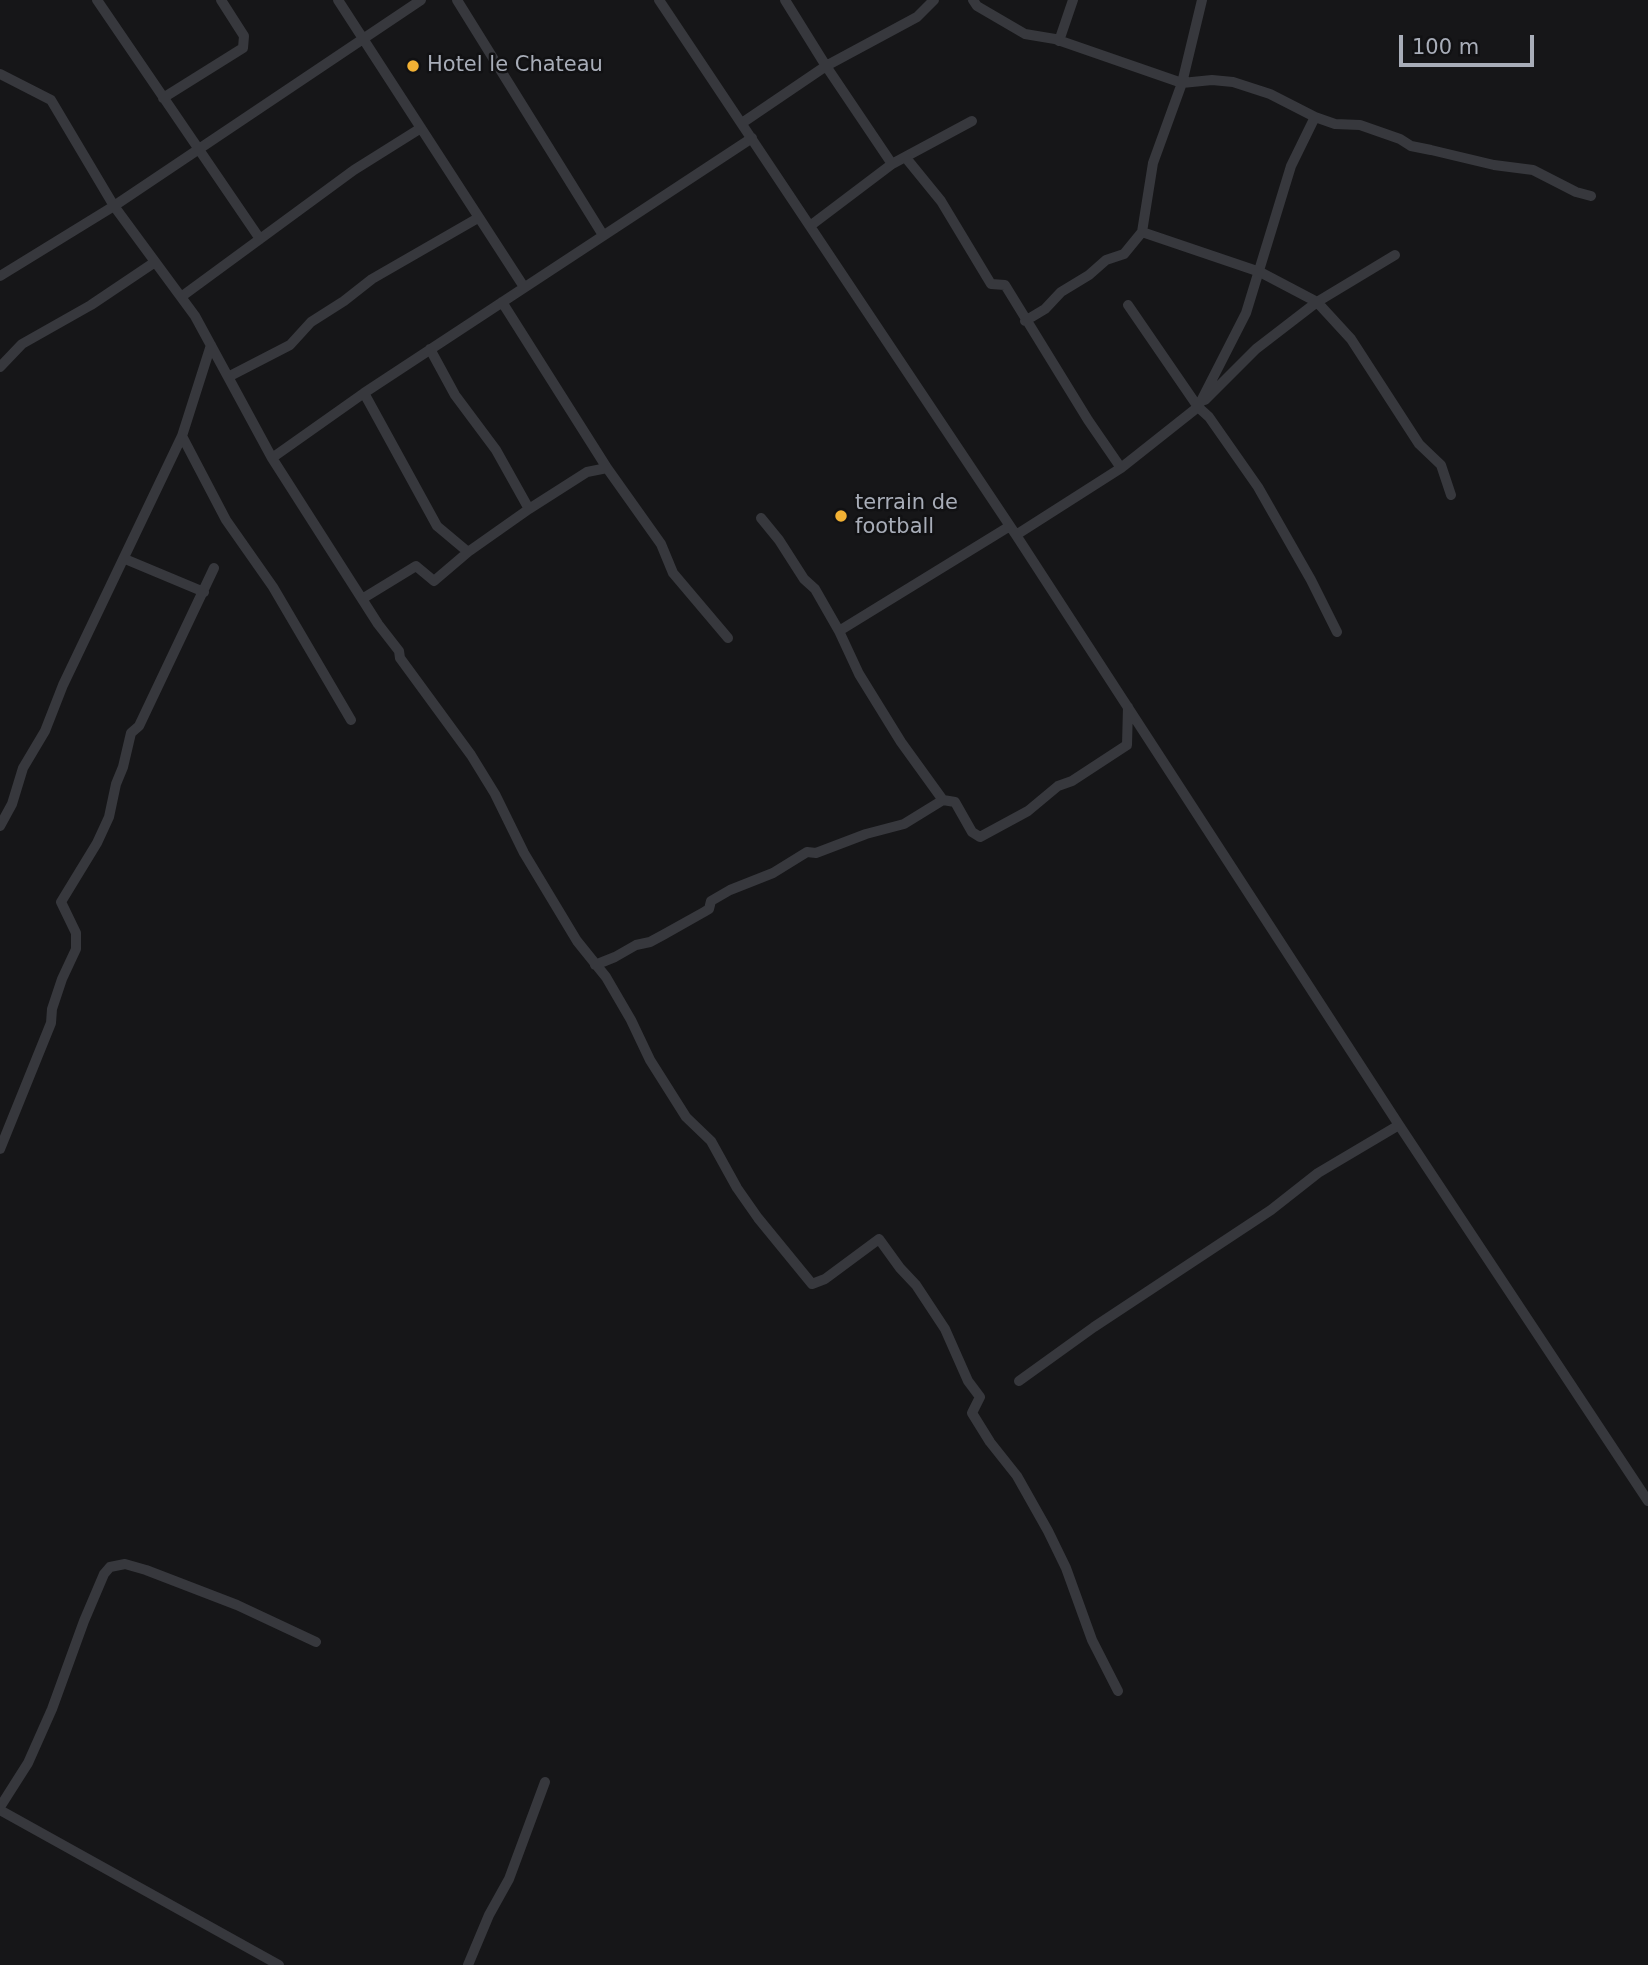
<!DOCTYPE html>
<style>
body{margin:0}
#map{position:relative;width:1648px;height:1965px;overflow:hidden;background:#161618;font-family:"DejaVu Sans",sans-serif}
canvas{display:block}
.scale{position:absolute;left:1399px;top:35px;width:135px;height:32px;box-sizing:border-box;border:4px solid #a8adb8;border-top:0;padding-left:9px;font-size:21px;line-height:24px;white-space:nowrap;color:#a8adb8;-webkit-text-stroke:5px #111113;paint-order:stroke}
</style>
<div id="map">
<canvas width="1648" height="1965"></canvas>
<div class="scale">100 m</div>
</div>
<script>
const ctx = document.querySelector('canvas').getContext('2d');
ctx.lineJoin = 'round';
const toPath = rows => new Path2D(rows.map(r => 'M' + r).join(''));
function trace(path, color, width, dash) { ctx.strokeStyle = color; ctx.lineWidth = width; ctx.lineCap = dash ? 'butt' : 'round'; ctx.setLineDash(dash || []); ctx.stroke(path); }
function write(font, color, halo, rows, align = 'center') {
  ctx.font = font + ' "DejaVu Sans",sans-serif'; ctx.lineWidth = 5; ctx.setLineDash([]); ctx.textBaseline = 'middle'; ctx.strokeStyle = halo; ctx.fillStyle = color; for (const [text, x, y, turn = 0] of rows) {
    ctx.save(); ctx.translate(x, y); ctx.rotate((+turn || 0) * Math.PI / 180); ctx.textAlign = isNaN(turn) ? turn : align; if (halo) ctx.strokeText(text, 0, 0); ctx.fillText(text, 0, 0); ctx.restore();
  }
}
const minor = toPath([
 [97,0,260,239],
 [338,0,524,287],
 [457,0,603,235],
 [659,0,1016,535,1399,1125,1648,1501],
 [785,0,826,66,892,164],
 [973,0,977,6,1025,34,1055,39,1182,83,1212,80,1233,82,1270,94,1315,117,1335,124,1360,125,1400,139,1411,146,1431,150,1494,165,1533,170,1576,192,1591,196],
 [1059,41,1073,0],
 [0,74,51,100,114,206,195,316,272,458,378,624,399,651,400,658,471,755,495,794,524,853,577,941,606,977,631,1020,650,1060,686,1117,711,1141,737,1188,758,1218,812,1284,825,1279,879,1239,900,1268,916,1285,945,1329,968,1381,980,1397,972,1413,990,1442,1017,1476,1048,1531,1066,1568,1092,1640,1118,1691],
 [163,98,243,48,244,36,221,0],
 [742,123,826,66,917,17,934,0],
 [906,158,941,201,991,284,1005,285,1088,420,1121,468],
 [810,226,892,164,972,121],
 [1142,232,1260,272,1317,302,1351,339,1419,444,1441,465,1451,495],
 [0,276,114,206,421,0],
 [181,297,354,170,421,128],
 [502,302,607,468,661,544,673,573,728,638],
 [1128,305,1198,407,1209,417,1258,487,1311,580,1337,632],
 [1025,321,1045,309,1061,292,1089,275,1106,260,1124,254,1142,232,1153,163,1182,83,1202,0],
 [430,349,455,395,496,450,529,509],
 [0,367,22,344,91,305,155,262],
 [228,377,290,345,311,322,344,301,372,279,478,218],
 [364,393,437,526,468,552],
 [1205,400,1256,349,1317,302,1395,255],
 [182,436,226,520,273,587,351,720],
 [272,458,364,393,752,138],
 [761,518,779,540,804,579,815,589,839,631,859,674,901,742,940,796,943,800,955,802,972,832,980,837,1028,811,1058,786,1072,781,1127,745,1128,707],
 [1016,535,1121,468,1198,407,1246,313,1291,166,1315,117],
 [125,559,204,592],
 [362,599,416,566,434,581,468,552,529,509,587,472,607,468],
 [839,631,1010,526],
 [0,826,12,804,23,768,45,731,63,685,182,436,211,345],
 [595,965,615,957,636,945,650,942,663,935,704,912,709,909,711,901,730,890,773,873,807,852,816,853,866,834,904,824,943,800],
 [0,1149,51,1023,52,1009,62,979,76,949,76,933,61,902,97,843,109,817,116,784,123,767,131,733,139,726,214,568],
 [1019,1381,1094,1327,1271,1210,1318,1173,1399,1125],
 [0,1807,28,1763,52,1709,84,1621,104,1574,110,1567,125,1564,146,1570,237,1605,316,1642],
 [0,1810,279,1965],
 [468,1965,489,1915,509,1879,545,1782]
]);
const markers = [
 [413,66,7,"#f2b134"],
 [841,516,7,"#f2b134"]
];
const poiNames = [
 ["Hotel le Chateau",427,66],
 ["terrain de",855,504],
 ["football",855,528]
];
trace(minor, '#37383d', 10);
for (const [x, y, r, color] of markers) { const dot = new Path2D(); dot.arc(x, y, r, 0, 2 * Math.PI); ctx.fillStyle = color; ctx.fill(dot); trace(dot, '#111113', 2.5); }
write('21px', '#a8adb8', '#111113', poiNames, 'left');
</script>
